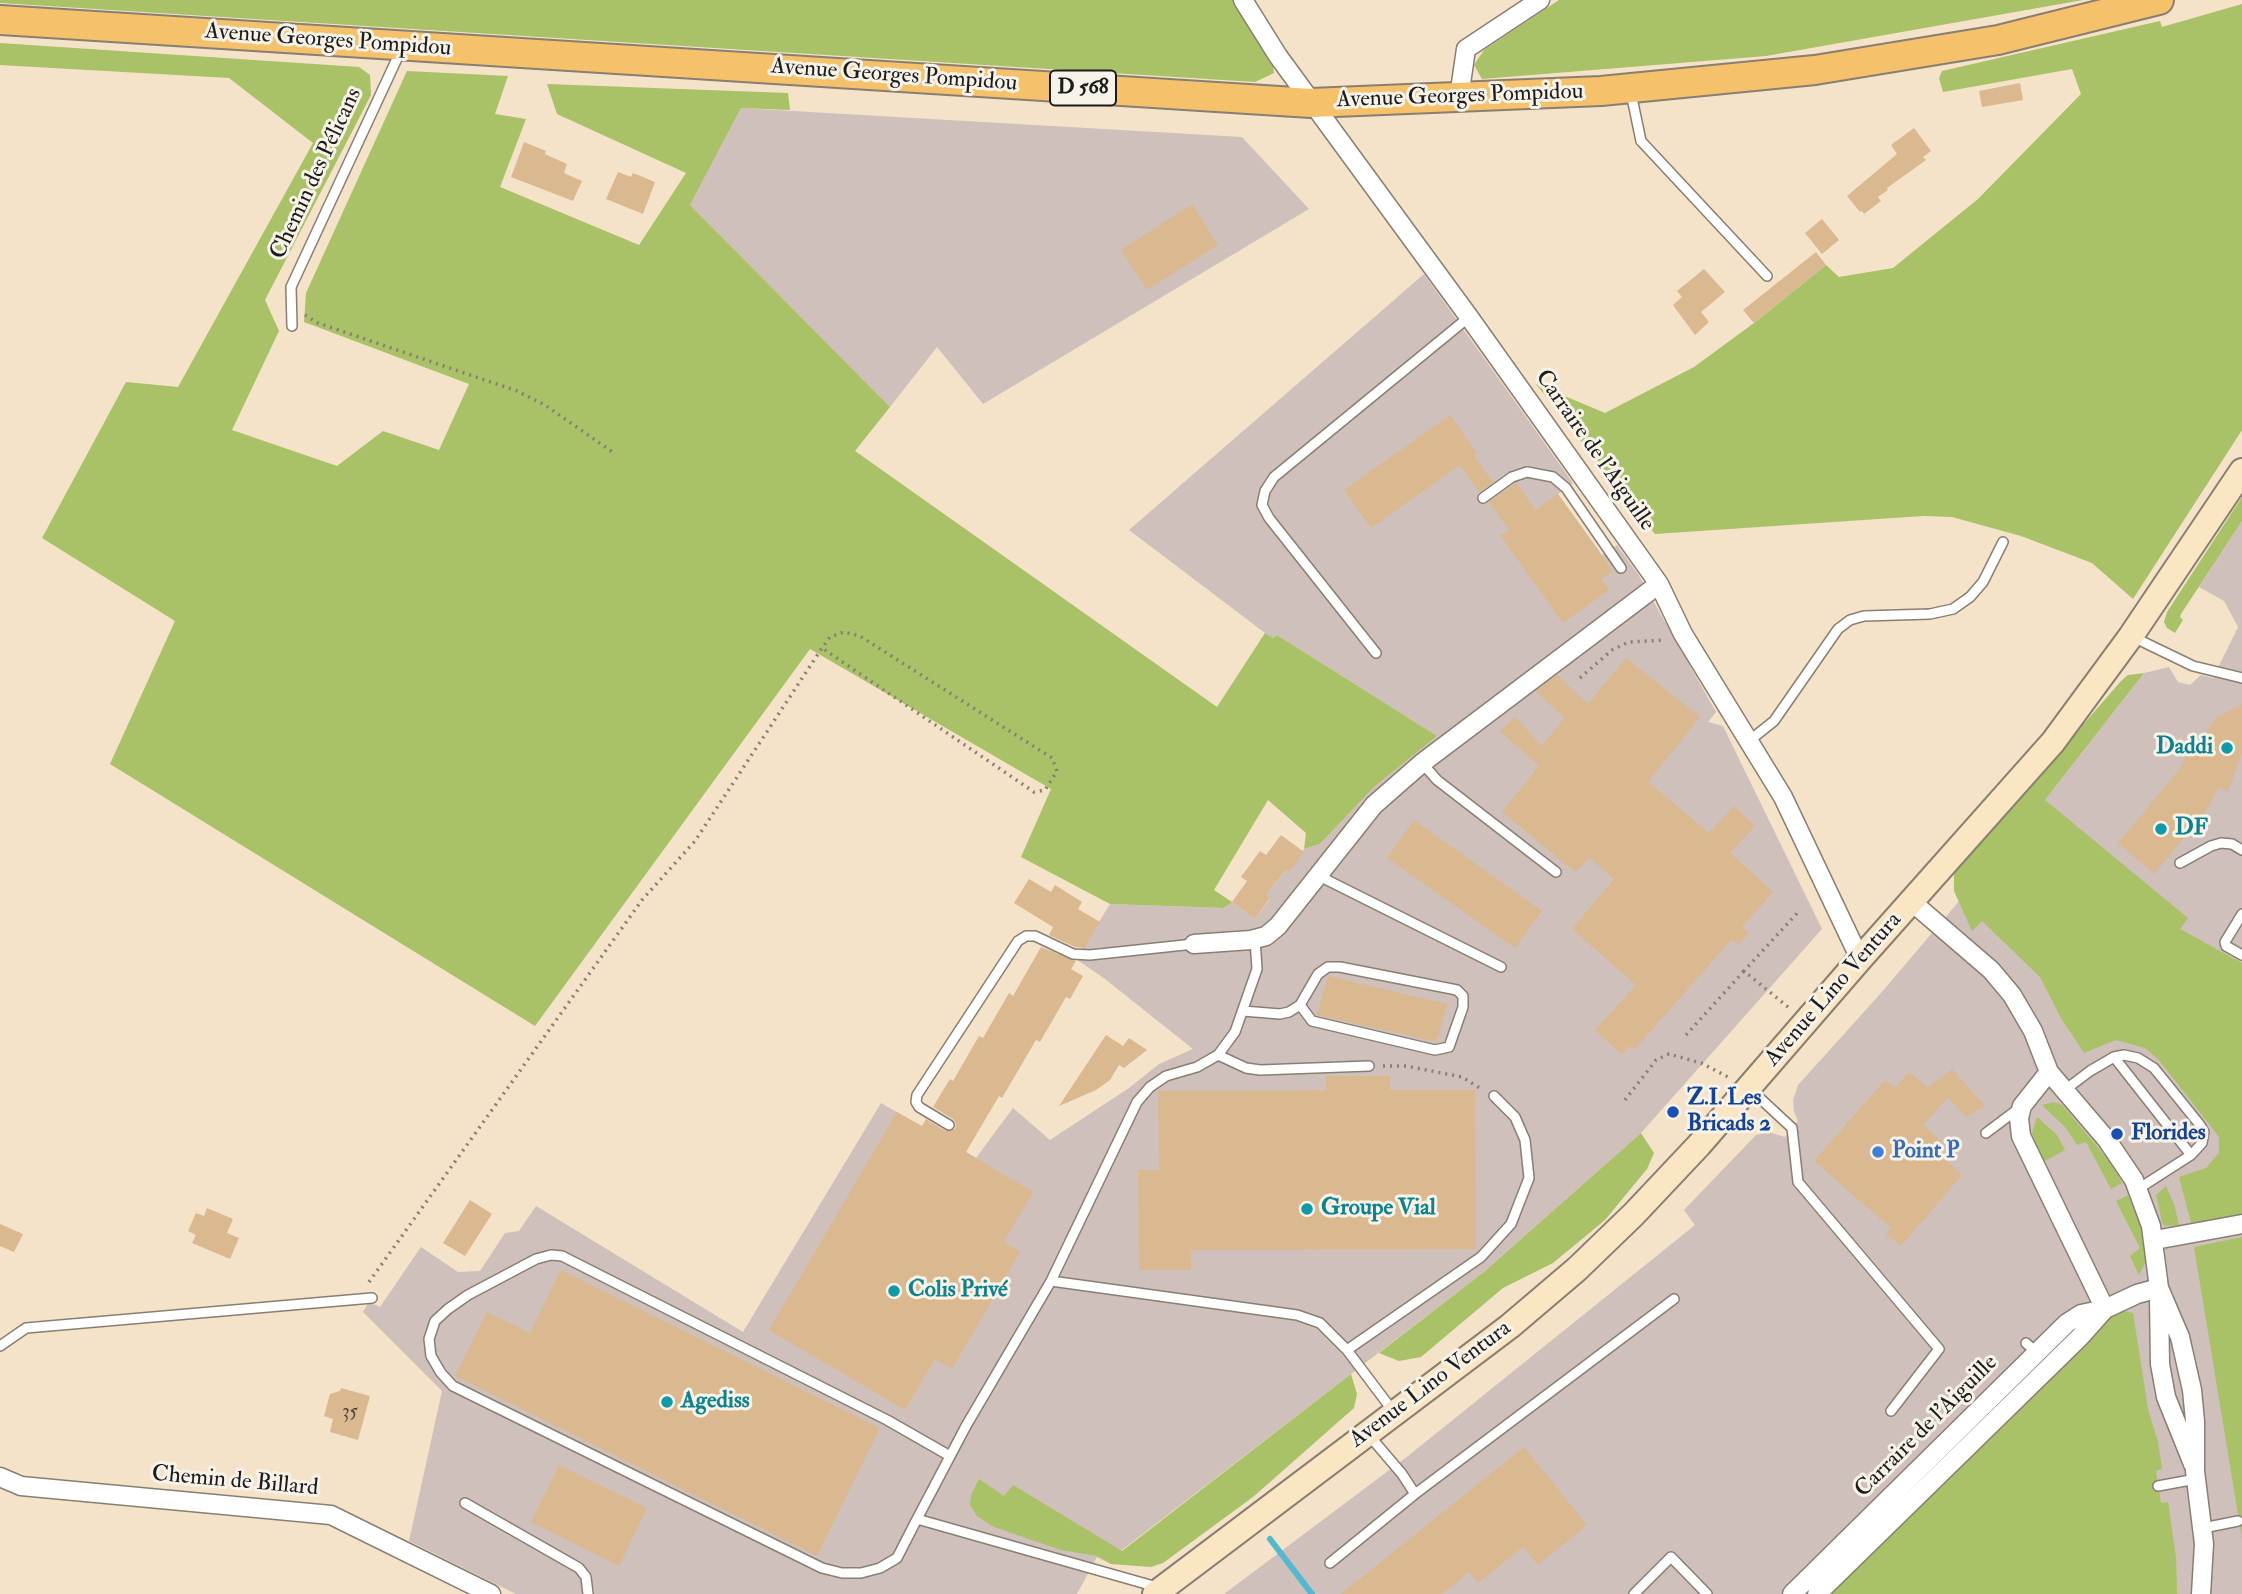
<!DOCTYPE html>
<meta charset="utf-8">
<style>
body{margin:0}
canvas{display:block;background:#f4e2c9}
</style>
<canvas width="2242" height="1594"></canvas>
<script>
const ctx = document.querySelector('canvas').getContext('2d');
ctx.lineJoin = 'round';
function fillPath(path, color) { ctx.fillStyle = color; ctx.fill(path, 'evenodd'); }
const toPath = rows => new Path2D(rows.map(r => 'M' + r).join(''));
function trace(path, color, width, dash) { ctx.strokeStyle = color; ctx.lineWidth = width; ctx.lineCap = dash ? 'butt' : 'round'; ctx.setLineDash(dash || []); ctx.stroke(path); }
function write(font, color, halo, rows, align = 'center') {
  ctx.font = font + ' "IM FELL Double Pica",serif'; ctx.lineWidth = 6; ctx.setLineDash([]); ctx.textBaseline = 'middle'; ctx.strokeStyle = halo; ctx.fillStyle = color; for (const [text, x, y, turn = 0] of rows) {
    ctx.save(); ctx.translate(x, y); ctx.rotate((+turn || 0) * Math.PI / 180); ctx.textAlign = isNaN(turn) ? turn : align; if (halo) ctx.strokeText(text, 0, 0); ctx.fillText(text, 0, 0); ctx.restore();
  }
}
const industrial = toPath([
 [741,108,1242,137,1309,209,983,404,937,347,890,407,690,205],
 [1424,274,1573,483,1558,494,1602,555,1617,545,1638,574,1716,712,1708,722,1723,726,1822,929,1641,1133,1485,1271,1118,1553,1111,1564,1097,1557,1077,1594,516,1594,409,1541,442,1391,363,1312,369,1302,380,1307,421,1247,458,1272,480,1271,505,1233,519,1231,536,1206,743,1332,881,1103,976,1158,1013,1108,1050,1140,1129,1088,1159,1064,1193,1049,1105,979,1076,959,1110,904,1224,908,1232,902,1255,919,1270,899,1266,895,1285,870,1289,872,1304,849,1320,844,1374,787,1437,736,1277,635,1273,638,1265,633,1129,530],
 [2242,521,2242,1594,1224,1594,1408,1456,1695,1225,1684,1210,1756,1135,1768,1132,1785,1137,1798,1121,1794,1112,1793,1100,1798,1085,1881,993,2045,800,2144,673,2169,667,2178,682,2190,685,2201,675,2213,678,2238,627,2224,601,2199,587]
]);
const green = toPath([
 [0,0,1233,0,1272,60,1274,73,1255,82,0,3],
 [1559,0,2083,0,1766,56,1482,79,1474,65,1484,50],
 [2242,4,2242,430,2133,599,2092,563,2021,536,1952,517,1923,516,1655,534,1536,384,1605,413,1694,367,1754,323,1826,265,1839,277,1893,268,1978,199,2081,94,2072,69,1943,92,1939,78,1942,71,2160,21,2162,27],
 [0,43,359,67,370,75,371,95,265,300,279,331,232,430,337,466,383,431,439,450,469,384,304,322,306,293,407,71,508,76,495,114,526,119,500,187,639,245,686,173,557,114,547,84,788,93,790,110,741,108,690,205,890,407,855,451,1217,707,1265,633,1273,638,1277,635,1437,736,1374,787,1320,844,1304,849,1306,833,1268,800,1214,890,1232,902,1224,908,1110,904,1021,857,1051,789,810,649,535,1026,110,764,175,621,42,538,126,382,178,387,313,143,229,78,0,65],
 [2242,497,2242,521,2181,614,2180,617,2183,620,2175,633,2167,628,2164,622,2167,612],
 [2144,673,2045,800,2188,918,2180,929,2242,963,2242,1214,2191,1223,2179,1177,2206,1168,2219,1153,2219,1137,2159,1060,2145,1048,2116,1040,2084,1053,2061,1018,2040,977,1982,921,1972,931,1954,891,1954,873,2121,681,2128,675],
 [2054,1102,2062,1105,2111,1163,2122,1183,2111,1189,2086,1142,2077,1145,2066,1128,2042,1105],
 [2037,1117,2057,1135,2065,1150,2043,1162,2032,1133],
 [1641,1133,1654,1153,1647,1169,1605,1220,1553,1263,1503,1288,1421,1357,1399,1361,1379,1353,1485,1271],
 [2166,1186,2174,1204,2179,1225,2165,1226,2162,1222,2156,1195],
 [2128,1195,2141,1227,2146,1261,2139,1275,2130,1256,2140,1248,2116,1201],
 [2242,1237,2242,1594,2242,1539,2194,1247],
 [2124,1311,2133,1313,2148,1409,2158,1442,2162,1469,2156,1471,2161,1503,2168,1502,2176,1557,2177,1594,1827,1594,2111,1317],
 [1351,1374,1357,1394,1354,1408,1253,1497,1163,1563,1151,1567,1111,1564,1097,1556,1061,1550,994,1527,977,1516,970,1505,971,1495,979,1479,1004,1496,1013,1485,1122,1551]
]);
const stream = toPath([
 [1270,1539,1312,1594]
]);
const building = toPath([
 [2020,83,2023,100,1982,107,1979,91],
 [1914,128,1931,151,1923,157,1926,160,1887,188,1888,190,1878,197,1881,201,1864,214,1862,211,1860,212,1847,196,1897,154,1891,145],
 [524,142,546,151,545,154,567,164,564,173,582,181,573,201,511,177],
 [618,172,631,177,633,173,655,182,643,214,606,199],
 [1192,204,1218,245,1147,290,1121,250],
 [1822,219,1839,240,1822,254,1805,233],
 [1816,252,1826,265,1754,323,1743,310],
 [1704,269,1725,292,1701,312,1709,322,1695,335,1673,305,1682,297,1677,291],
 [1450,415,1477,453,1474,456,1493,482,1479,492,1460,465,1371,528,1344,490],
 [1516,483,1536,510,1558,494,1613,571,1601,579,1609,590,1563,623,1500,535,1509,530,1489,502],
 [1626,658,1700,717,1648,782,1709,833,1734,806,1755,826,1730,853,1773,892,1742,927,1749,933,1738,945,1732,939,1634,1050,1630,1046,1622,1055,1595,1030,1636,985,1572,929,1614,879,1590,858,1575,872,1502,812,1539,766,1500,731,1515,717,1542,746,1564,718,1536,691,1557,675,1588,704],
 [2242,704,2242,753,2228,792,2219,787,2204,814,2154,874,2118,843,2183,765,2181,764,2216,718],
 [1414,820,1542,911,1515,948,1387,858],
 [1281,835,1304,852,1289,872,1285,870,1266,895,1270,898,1255,919,1232,902,1247,881,1241,877,1260,851,1266,855],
 [1029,879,1051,892,1055,885,1082,902,1078,909,1100,922,1084,948,1075,947,1049,935,1053,927,1014,903],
 [1041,947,1076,961,1071,969,1083,976,1070,999,1066,997,1040,1042,1036,1040,1002,1098,999,1096,966,1152,1033,1192,1004,1242,1020,1252,952,1369,935,1359,905,1410,769,1330,897,1112,922,1126,926,1119,946,1131,955,1129,956,1124,953,1119,933,1107,950,1079,953,1081,979,1036,983,1038,1009,993,1013,996],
 [1328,976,1447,1004,1437,1042,1317,1015],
 [1106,1035,1123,1046,1129,1038,1147,1050,1124,1068,1119,1065,1110,1080,1096,1090,1059,1106],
 [1952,1069,1985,1106,1966,1117,1948,1097,1923,1125,1942,1142,1935,1150,1962,1175,1901,1246,1886,1234,1891,1228,1814,1161,1885,1080,1895,1088,1909,1072,1928,1088],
 [1326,1076,1390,1076,1390,1090,1475,1090,1476,1249,1191,1250,1191,1270,1139,1270,1138,1170,1159,1170,1158,1091,1326,1090],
 [470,1200,492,1214,465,1256,443,1243],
 [207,1208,233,1219,227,1233,239,1238,230,1259,192,1243,196,1235,188,1231,196,1213,204,1216],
 [0,1224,23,1234,14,1252,0,1246],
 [561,1270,880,1428,817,1556,455,1376,487,1312,530,1333],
 [341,1388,370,1396,358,1440,330,1432,333,1419,324,1416,330,1394,340,1391],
 [1524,1447,1587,1525,1538,1565,1523,1547,1478,1583,1469,1572,1442,1594,1341,1594],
 [559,1465,647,1508,619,1566,531,1522]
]);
const path = toPath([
 [305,315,318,323,517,391,545,405,614,453],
 [1580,678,1612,650,1629,642,1665,640],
 [1788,1007,1744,971,1800,910],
 [1686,1035,1744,971],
 [1383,1066,1406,1066,1462,1077,1483,1090],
 [1625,1100,1656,1060,1669,1054,1701,1063,1728,1077],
 [369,1282,642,900,695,841,822,648,830,637,844,632,860,636,1052,758,1057,771,1045,790,1034,792,822,648]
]);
const lane = toPath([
 [1631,93,1641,141,1767,276],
 [292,326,291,287,401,50],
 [1483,498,1512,477,1527,472,1553,477,1566,488,1621,568],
 [2133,637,2193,666,2242,678],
 [1376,653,1269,518,1262,505,1265,491,1274,477,1469,317],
 [1749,741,1774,721,1838,629,1850,620,1864,616,1930,614,1953,609,1970,597,1983,582,2003,542],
 [1422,763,1437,780,1556,872],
 [2180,863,2211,846,2221,843,2232,844,2242,850],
 [1317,875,1501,967],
 [2242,914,2225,942,2226,946,2242,955],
 [1243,1011,1280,1014,1289,1012,1300,1005,1318,974,1328,967,1340,967,1457,990,1463,996,1463,1007,1449,1047,1435,1050,1312,1021,1300,1005],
 [1218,1055,1246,1068,1260,1070,1369,1066],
 [2114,1057,2191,1155],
 [1750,1089,1792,1128,1798,1182,1939,1349,1891,1411],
 [2065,1090,2090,1071,2114,1057,2124,1055,2138,1058,2154,1068,2200,1125,2204,1132,2202,1143,2191,1155,2138,1189],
 [949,1125,919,1107,916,1102,917,1095,1018,941,1026,936,1035,936,1073,954,1090,955,1194,944],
 [1986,1133,2018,1109],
 [1051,1281,1137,1102,1150,1087,1166,1076,1197,1067,1218,1055,1235,1032,1257,969,1255,939],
 [2026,1343,2039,1355],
 [0,1346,26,1328,372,1298],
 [1347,1350,1481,1257,1511,1224,1529,1178,1525,1140,1515,1117,1494,1096],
 [1368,1434,1402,1474,1415,1494,1674,1299],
 [2158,1486,2196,1479],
 [465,1503,579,1568,586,1577,588,1594],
 [917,1519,897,1558,880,1568,861,1573,842,1573,822,1568,453,1386,441,1373,431,1356,429,1339,435,1321,448,1309,468,1295,536,1259,551,1255,562,1256,887,1420,950,1456],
 [2203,1528,2238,1521],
 [1330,1563,1415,1494],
 [1157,1587,917,1519,966,1426,1051,1281,1297,1315,1320,1323,1347,1350,1393,1411],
 [1634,1594,1671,1557,1707,1594]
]);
const street = toPath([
 [1243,0,1278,56,1469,317,1659,584,1683,634,1783,797,1860,959],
 [1459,97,1466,49,1540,0],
 [1912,902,1991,970,2012,995,2033,1031,2049,1072,2107,1140,2134,1180,2151,1226,2159,1288,2137,1294,2105,1309,2021,1136,2019,1118,2022,1106,2049,1072],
 [1194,944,1251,940,1266,936,1278,926,1374,805,1422,763,1659,584],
 [2155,1240,2242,1224],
 [2159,1288,2180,1337,2192,1390,2195,1421,2195,1471,2204,1544,2201,1594],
 [2159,1298,2160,1364,2166,1397,2193,1464],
 [0,1477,21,1486,331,1515,491,1594],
 [1792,1594,2067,1323,2081,1314,2105,1309,2080,1337,1817,1594]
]);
const secondary = toPath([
 [1155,1594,1510,1326,1577,1269,1634,1214,1699,1145,1860,959,2053,742,2131,636,2242,471]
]);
const primary = toPath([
 [0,20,1311,103,1601,91,1815,70,1998,40,2159,0]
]);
const markers = [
 [2227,748,7,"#0f9aa8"],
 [2161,829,7,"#0f9aa8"],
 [1673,1112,7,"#1a4fb4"],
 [2117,1134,7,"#1a4fb4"],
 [1878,1152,7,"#3f7fe0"],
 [1307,1209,7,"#0f9aa8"],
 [894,1291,7,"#0f9aa8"],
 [667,1402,7,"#0f9aa8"]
];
const numberNames = [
 ["35",350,1413]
];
const shields = [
 [1083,88,66]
];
const shieldNames = [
 ["D 568",1083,88]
];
const streetNames = [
 ["Avenue Georges Pompidou",328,41,4],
 ["Avenue Georges Pompidou",894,76,4],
 ["Avenue Georges Pompidou",1460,97,-2],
 ["Chemin des Pélicans",317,174,-65],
 ["Carraire de l'Aiguille",1594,451,55],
 ["Avenue Lino Ventura",1834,990,-49],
 ["Avenue Lino Ventura",1431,1385,-37],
 ["Carraire de l'Aiguille",1927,1427,-45],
 ["Chemin de Billard",235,1482,5]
];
const cultureNames = [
 ["Daddi",2213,748,"right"],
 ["DF",2175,829],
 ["Groupe Vial",1321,1209],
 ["Colis Privé",908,1291],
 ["Agediss",681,1402]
];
const transitNames = [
 ["Z.I. Les",1687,1099],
 ["Bricads 2",1687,1125],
 ["Florides",2131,1134]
];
const shopNames = [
 ["Point P",1892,1152]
];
fillPath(industrial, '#cfc0bb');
fillPath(green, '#a9c167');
trace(stream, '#52b9d0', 6);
fillPath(building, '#dab991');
trace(lane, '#887f72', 12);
trace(street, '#887f72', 21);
trace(secondary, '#887f72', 28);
trace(primary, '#887f72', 32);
trace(path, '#887f72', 3.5, [2, 5]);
trace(lane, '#fff', 9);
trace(street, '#fff', 18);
trace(secondary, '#fbe6c4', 24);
trace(primary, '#f5c16b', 28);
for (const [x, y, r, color] of markers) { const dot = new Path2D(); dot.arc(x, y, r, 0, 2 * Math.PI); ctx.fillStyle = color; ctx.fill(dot); trace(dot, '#f7f3e8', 2.5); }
write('19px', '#4c4339', null, numberNames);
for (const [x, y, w] of shields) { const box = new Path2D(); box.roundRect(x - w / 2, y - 17.5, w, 35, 5); ctx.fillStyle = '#f7f3e8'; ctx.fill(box); trace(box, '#1c1c1c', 2); }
write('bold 21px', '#1c1c1c', null, shieldNames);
write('23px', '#1c1c1c', '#f7f3e8', streetNames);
write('bold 23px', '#0d838f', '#f7f3e8', cultureNames, 'left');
write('bold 23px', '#164399', '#f7f3e8', transitNames, 'left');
write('bold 23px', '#366cbe', '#f7f3e8', shopNames, 'left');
</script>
